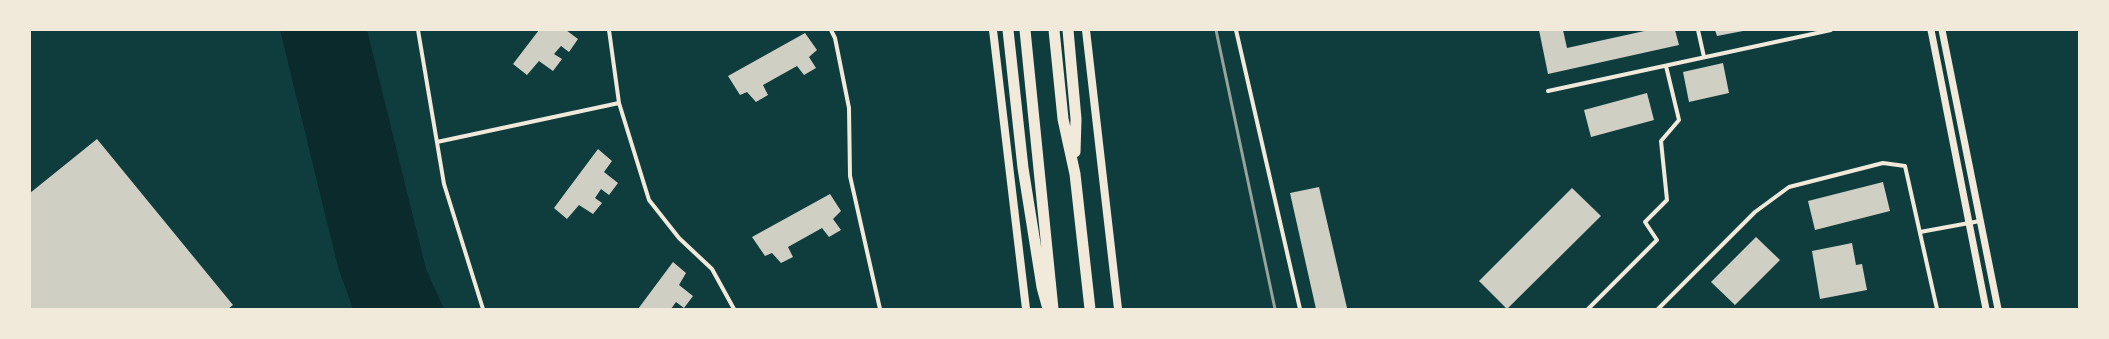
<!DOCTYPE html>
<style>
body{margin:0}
#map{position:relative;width:2109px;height:339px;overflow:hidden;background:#0f3d3e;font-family:Lato,sans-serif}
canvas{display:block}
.frame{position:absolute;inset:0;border:31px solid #f1e9da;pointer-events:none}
</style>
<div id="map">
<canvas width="2109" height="339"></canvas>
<div class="frame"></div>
</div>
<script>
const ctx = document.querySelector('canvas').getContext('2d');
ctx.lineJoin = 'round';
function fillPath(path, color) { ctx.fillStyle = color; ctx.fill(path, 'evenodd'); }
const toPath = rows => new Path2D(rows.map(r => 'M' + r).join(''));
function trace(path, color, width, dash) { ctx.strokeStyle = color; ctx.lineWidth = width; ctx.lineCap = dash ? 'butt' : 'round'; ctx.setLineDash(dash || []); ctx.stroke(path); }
const water = toPath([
 [280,30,367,30,426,269,444,309,353,309,338,267]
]);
const building = toPath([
 [539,30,566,30,578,39,569,52,561,46,554,54,562,59,553,71,539,61,527,75,513,64],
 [1539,30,1563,30,1567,48,1649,30,1675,30,1679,45,1548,74],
 [1715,30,1743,30,1743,31,1717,36],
 [805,33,817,50,809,57,816,68,804,75,797,66,763,85,768,95,756,102,747,92,740,95,728,76],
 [1723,63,1729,93,1689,102,1683,72],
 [1647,93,1654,120,1591,137,1584,110],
 [97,139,233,305,228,309,30,309,30,193],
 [598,149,612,161,604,172,618,183,609,195,601,189,595,198,602,203,593,214,579,205,567,219,554,208],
 [1883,182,1890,211,1815,230,1808,201],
 [1319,187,1347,308,1344,309,1316,309,1290,193],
 [1572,188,1601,216,1507,309,1479,281],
 [830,194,841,211,833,219,841,230,829,237,822,228,788,247,793,257,781,263,772,253,765,256,752,237],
 [1756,237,1780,260,1735,305,1711,282],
 [1852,243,1856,265,1862,264,1867,290,1820,299,1812,251],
 [673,262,686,273,679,285,693,296,684,308,676,302,671,309,638,309]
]);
const minor = toPath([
 [418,30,444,184,483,309],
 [609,30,619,103,649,200,679,238,712,269,734,309],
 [831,30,835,38,849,108,850,176,880,309],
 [1236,30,1300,309],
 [1698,30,1704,57],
 [1548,91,1831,30],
 [437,142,619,103],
 [1920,232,1980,221],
 [1588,309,1657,240,1645,222,1667,200,1661,141,1679,120,1666,66],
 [1658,309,1755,212,1789,187,1883,163,1905,166,1937,309]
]);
const tertiary = toPath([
 [1931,30,1986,309],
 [1942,30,1998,309]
]);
const secondary = toPath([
 [993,30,1026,309],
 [1086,30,1118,309]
]);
const trunk = toPath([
 [1008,30,1023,168,1042,287,1048,309],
 [1025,30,1053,309],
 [1054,30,1063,119,1075,174,1090,309],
 [1068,30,1076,119,1075,152]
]);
const rail = toPath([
 [1216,30,1275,309]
]);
fillPath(water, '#0a2a2b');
fillPath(building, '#cfcfc3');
trace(minor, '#f1e9da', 4);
trace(tertiary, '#f1e9da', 7);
trace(secondary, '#f1e9da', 8);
trace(trunk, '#f1e9da', 11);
trace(rail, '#97a49c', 3);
</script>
